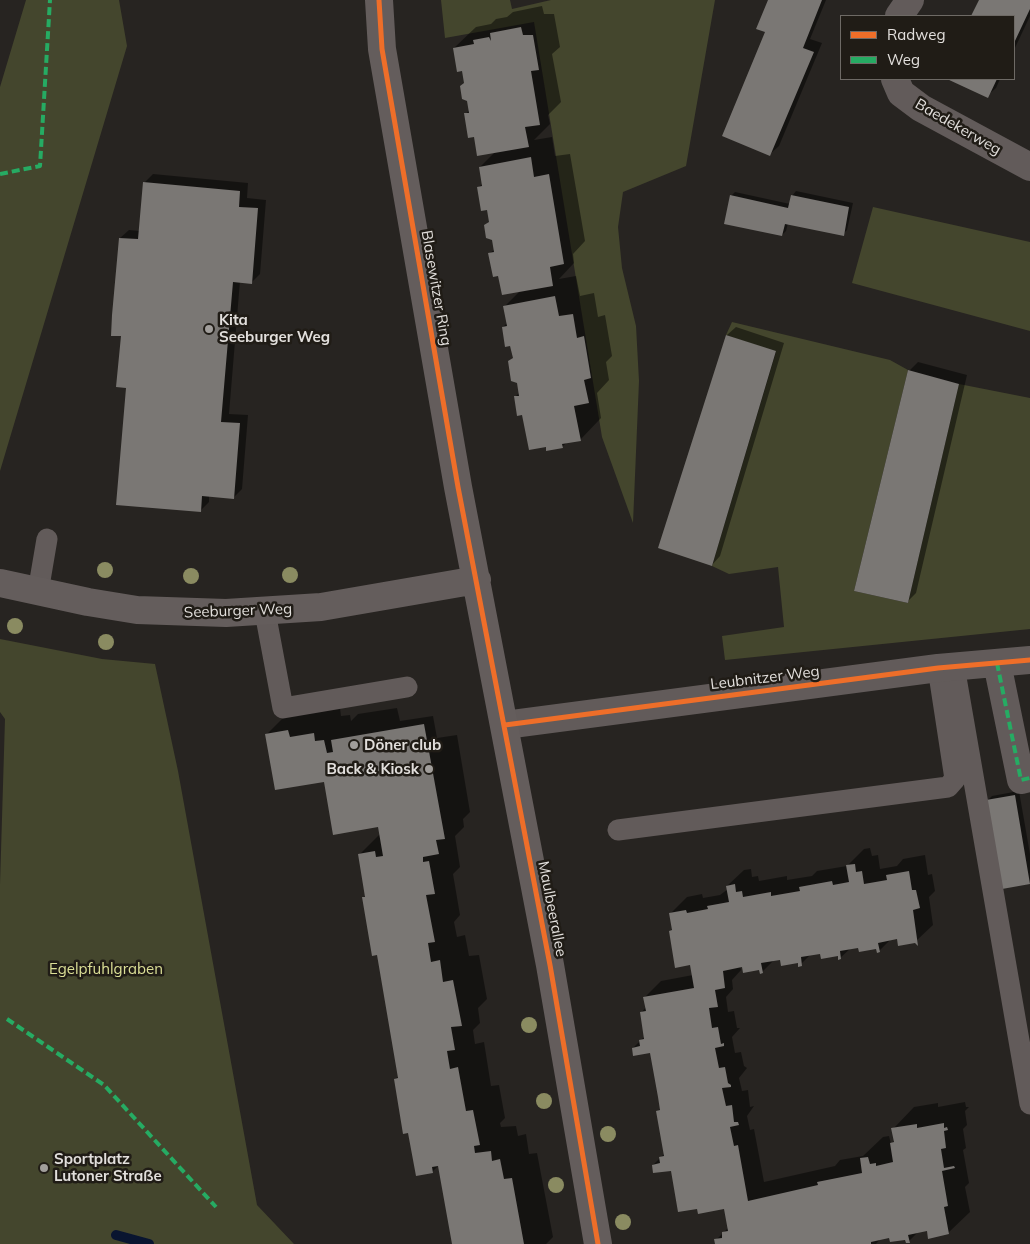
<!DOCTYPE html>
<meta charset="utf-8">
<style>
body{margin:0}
#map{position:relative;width:1030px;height:1244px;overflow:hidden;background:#272421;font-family:Mulish,sans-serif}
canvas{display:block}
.legend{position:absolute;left:840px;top:15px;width:175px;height:65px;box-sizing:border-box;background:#201c16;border:1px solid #6e6a65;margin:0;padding:6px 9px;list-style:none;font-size:15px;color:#e2dfdc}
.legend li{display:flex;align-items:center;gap:10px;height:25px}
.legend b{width:25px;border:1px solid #6e6a65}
</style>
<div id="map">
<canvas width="1030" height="1244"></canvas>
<ul class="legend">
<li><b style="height:6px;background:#ee6e29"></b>Radweg</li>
<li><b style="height:6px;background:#26ab63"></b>Weg</li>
</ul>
</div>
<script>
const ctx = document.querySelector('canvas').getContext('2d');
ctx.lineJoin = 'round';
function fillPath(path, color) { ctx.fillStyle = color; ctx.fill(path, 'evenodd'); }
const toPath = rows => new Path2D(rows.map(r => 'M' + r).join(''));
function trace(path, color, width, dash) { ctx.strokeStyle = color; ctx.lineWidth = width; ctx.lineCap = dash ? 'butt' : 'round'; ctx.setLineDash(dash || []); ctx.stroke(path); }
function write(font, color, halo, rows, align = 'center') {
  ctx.font = font + ' Mulish,sans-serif'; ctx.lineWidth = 5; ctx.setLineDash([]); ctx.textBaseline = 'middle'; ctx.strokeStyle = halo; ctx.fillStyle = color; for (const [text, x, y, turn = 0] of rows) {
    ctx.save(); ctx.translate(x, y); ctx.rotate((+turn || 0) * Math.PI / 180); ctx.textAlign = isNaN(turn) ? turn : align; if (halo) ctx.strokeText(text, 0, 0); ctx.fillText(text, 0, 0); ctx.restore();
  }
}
const green = toPath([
 [26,0,119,0,127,46,0,471,0,87],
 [441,0,510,0,512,9,551,0,715,0,686,166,623,192,618,227,622,268,636,326,639,381,633,523,602,437,534,22,445,38],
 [873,207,1030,242,1030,331,852,283],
 [732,322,890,360,908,370,854,591,908,603,959,384,1030,398,1030,629,725,660,722,636,784,627,778,567,729,574,712,566,776,352,726,335],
 [0,639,102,659,155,664,178,771,257,1205,294,1244,0,1244,0,884,5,719,0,712]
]);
const shadow = toPath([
 [769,0,826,0,810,39,822,43,779,146,770,154,767,31],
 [980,0,1030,0,1030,16,1014,50,1014,16,972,16],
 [542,6,544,14,554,14,560,47,552,54,561,102,548,115,550,124,534,140,552,137,555,156,570,154,585,241,573,254,574,263,559,279,576,276,580,296,594,293,598,317,605,315,612,356,606,362,609,380,597,393,601,418,580,440,567,442,562,447,547,446,523,413,515,397,520,392,514,357,503,327,508,322,505,306,520,291,499,274,490,253,495,249,488,208,479,187,483,183,480,167,496,151,475,135,466,114,470,109,463,69,454,48,476,27,491,24,496,19,507,17,513,12],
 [950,79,1000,79,996,88,987,96],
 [153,174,248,183,247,198,266,200,260,274,252,282,240,281,229,414,248,415,242,489,233,498,209,496,209,502,200,511,127,387,122,335,120,238,129,230,140,231,144,183],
 [796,191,853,203,847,230,843,234,788,223,786,231,782,235,731,196,735,192,790,204,792,196],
 [736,327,784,343,720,556,712,565,727,335],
 [918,362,967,375,916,593,907,602,909,371],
 [293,708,340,708,341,716,350,715,351,721,358,714,397,708,400,721,433,716,437,738,457,735,470,812,463,819,464,827,455,836,460,867,453,874,460,915,454,922,457,937,465,935,469,956,479,955,487,999,478,1008,480,1023,473,1030,475,1044,484,1042,491,1086,499,1085,505,1118,500,1123,501,1127,516,1126,518,1136,526,1134,529,1154,537,1153,553,1237,546,1244,453,1244,439,1165,432,1172,409,1132,395,1079,399,1076,378,953,363,898,366,895,359,855,380,834,378,826,267,734],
 [1019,791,1030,854,1030,883,1003,887,988,800,992,796],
 [870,848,872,856,878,855,880,869,897,866,903,859,925,855,928,875,932,874,935,891,929,897,933,925,916,941,898,938,891,939,879,951,877,948,851,948,840,958,839,955,821,953,811,954,800,965,799,961,781,958,774,960,762,972,760,969,740,966,741,970,732,980,733,989,726,997,728,1012,734,1011,737,1028,740,1028,732,1037,735,1053,741,1052,744,1066,747,1068,739,1078,742,1091,748,1090,750,1107,754,1106,747,1116,750,1130,754,1129,764,1182,835,1166,840,1160,863,1156,883,1137,889,1136,891,1144,895,1140,893,1129,914,1107,938,1103,938,1107,965,1102,966,1107,969,1107,965,1111,967,1125,963,1129,966,1148,963,1150,969,1183,965,1187,970,1212,948,1233,928,1230,919,1231,909,1241,907,1238,890,1237,881,1238,876,1244,716,1244,716,1240,729,1227,725,1207,672,1169,653,1165,665,1153,658,1111,661,1108,651,1052,633,1048,645,1036,641,1013,646,1007,645,997,661,981,693,975,691,963,670,931,673,928,671,913,687,897,702,894,703,898,720,895,728,889,727,886,744,870,751,869,752,877,758,876,759,881,787,876,787,880,812,876,817,871,847,866,864,849]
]);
const stream = toPath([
 [116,1235,149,1244]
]);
const building = toPath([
 [768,0,822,0,803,48,814,52,770,156,722,136,765,32,756,29],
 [979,0,1030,0,1030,9,1014,43,1014,16,971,16],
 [521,27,523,35,533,35,539,70,531,71,540,125,525,127,529,147,477,156,474,137,468,138,464,113,469,113,467,101,462,99,460,86,464,83,462,71,457,72,453,48,474,44,473,40,489,37,491,41,490,33],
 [947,79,997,79,988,98],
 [531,157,534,177,549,174,564,264,550,267,553,286,502,295,498,276,493,277,488,253,494,252,492,240,486,238,484,225,489,222,487,210,481,211,477,187,482,186,479,167],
 [143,182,240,191,239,207,258,208,252,284,233,282,221,422,240,423,234,499,202,496,201,512,116,505,126,388,116,387,121,336,111,336,112,315,119,238,138,239],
 [730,195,788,208,791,195,849,207,844,236,785,224,782,236,724,224],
 [555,296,559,316,573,314,577,338,584,336,591,378,584,380,589,403,574,406,581,441,562,444,563,448,546,451,546,447,529,450,522,415,517,416,514,396,519,396,517,383,511,381,508,361,513,358,510,346,505,347,502,327,507,326,503,306],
 [726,335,776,351,712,566,658,548],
 [908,370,959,384,908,603,854,591],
 [424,724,445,839,436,840,439,854,423,857,423,862,429,861,435,894,426,895,435,942,428,943,431,962,440,960,443,982,453,980,462,1026,451,1027,455,1050,447,1051,450,1069,458,1067,466,1111,473,1110,480,1145,474,1146,475,1153,491,1151,492,1161,500,1159,504,1179,512,1178,524,1244,452,1244,438,1166,432,1167,433,1173,416,1176,408,1133,403,1134,394,1079,398,1078,377,955,372,956,362,897,365,897,358,854,375,851,376,857,383,856,378,827,333,835,324,782,275,790,265,734,288,730,290,737,314,733,315,741,324,740,327,753,333,752,331,740],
 [1015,795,1030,884,1002,889,986,800],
 [855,864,856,872,862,871,864,884,887,880,886,875,909,871,912,890,916,890,920,908,913,910,918,946,915,943,898,946,897,939,878,943,880,952,877,953,876,949,859,952,858,948,840,951,841,959,838,960,838,956,821,959,820,954,801,957,802,966,798,967,798,963,781,966,780,960,761,963,763,973,760,974,759,970,743,973,742,967,723,971,725,988,715,990,718,1007,709,1008,712,1028,718,1027,721,1044,724,1043,724,1046,715,1048,719,1068,725,1067,728,1083,731,1085,731,1087,722,1088,726,1106,732,1105,734,1122,738,1122,739,1125,730,1127,734,1146,738,1145,748,1201,818,1185,817,1182,862,1173,860,1158,868,1157,870,1164,876,1163,876,1166,893,1162,890,1143,894,1142,891,1128,917,1124,917,1128,944,1123,944,1128,947,1127,948,1130,944,1131,946,1148,941,1149,944,1168,954,1166,955,1168,942,1171,948,1206,944,1207,949,1234,928,1239,927,1231,908,1235,910,1243,906,1243,905,1240,890,1242,889,1238,871,1242,871,1244,715,1244,714,1239,722,1238,722,1232,728,1231,724,1209,698,1214,697,1209,678,1212,671,1171,653,1173,652,1165,660,1163,659,1157,664,1156,656,1111,660,1110,658,1097,650,1053,633,1056,632,1048,640,1046,639,1040,644,1039,640,1012,646,1011,643,997,694,988,690,965,675,968,669,931,672,930,669,913,686,910,687,913,708,909,707,906,729,902,726,886,735,884,736,892,742,891,743,897,771,892,771,896,800,891,799,887,832,881,833,885,849,882,846,865]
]);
const lane = toPath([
 [38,592,47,539],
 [265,612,283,708,407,687],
 [954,666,1030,1104],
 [618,830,948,787,955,779,938,668]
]);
const street = toPath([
 [899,16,910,0],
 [895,79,901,93,921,108,1030,167],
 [997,663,1021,780,1030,778],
 [505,725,938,668,1030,660]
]);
const secondary = toPath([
 [379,0,382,49,458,487,550,965,598,1244],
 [0,583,88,602,137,610,226,613,321,607,477,580]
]);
const quiet = toPath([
 [0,174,40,166,50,0],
 [997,663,1021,780,1030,778],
 [7,1019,104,1085,216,1207]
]);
const cycleway = toPath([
 [379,0,382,49,458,487,550,965,598,1244],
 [505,725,938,668,1030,660]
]);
const trees = [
 [105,570],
 [290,575],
 [191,576],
 [15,626],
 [106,642],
 [529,1025],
 [544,1101],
 [608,1134],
 [556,1185],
 [623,1222]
];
const markers = [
 [209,329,5,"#a19e9b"],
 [354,745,5,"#a19e9b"],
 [429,769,5,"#a19e9b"],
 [44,1168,5,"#a19e9b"]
];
const streetNames = [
 ["Baedekerweg",958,127,30],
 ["Blasewitzer Ring",436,288,80],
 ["Seeburger Weg",238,611,-2],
 ["Leubnitzer Weg",765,678,-7],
 ["Maulbeerallee",552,909,79]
];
const poiNames = [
 ["Kita",219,320],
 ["Seeburger Weg",219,337],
 ["Döner club",364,745],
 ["Back & Kiosk",419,769,"right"],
 ["Sportplatz",54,1159],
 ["Lutoner Straße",54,1176]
];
const parkNames = [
 ["Egelpfuhlgraben",106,969]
];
fillPath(green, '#44462d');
fillPath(shadow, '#0007');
trace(stream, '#091530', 10);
fillPath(building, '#7a7774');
trace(lane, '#625b5a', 21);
trace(street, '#625b5a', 28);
trace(secondary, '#645d5c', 28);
trace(quiet, '#26ab63', 4, [8, 4]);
trace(cycleway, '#ee6e29', 5);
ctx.fillStyle = '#8a8b61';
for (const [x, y] of trees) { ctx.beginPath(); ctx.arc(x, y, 8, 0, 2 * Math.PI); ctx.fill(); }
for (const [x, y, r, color] of markers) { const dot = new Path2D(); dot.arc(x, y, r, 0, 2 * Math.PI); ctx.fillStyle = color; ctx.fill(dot); trace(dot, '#201c16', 2); }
write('15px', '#e2dfdc', '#201c16', streetNames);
write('bold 15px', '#e2dfdc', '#201c16', poiNames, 'left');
write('15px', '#dbdf96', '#201c16', parkNames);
</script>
